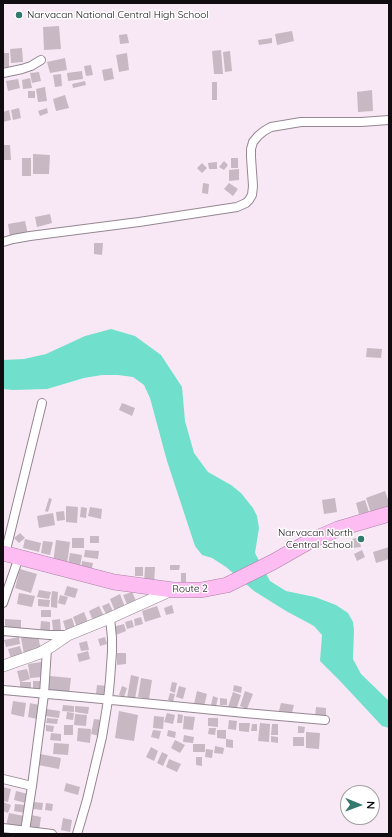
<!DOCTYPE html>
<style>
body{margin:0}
#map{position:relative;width:392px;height:837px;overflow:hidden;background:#f8e8f5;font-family:Quicksand,sans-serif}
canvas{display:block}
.frame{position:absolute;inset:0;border:4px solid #110c10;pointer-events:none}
.north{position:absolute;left:340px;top:785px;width:40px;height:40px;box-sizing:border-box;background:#fff;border:1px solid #a09e9f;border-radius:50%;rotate:91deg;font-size:11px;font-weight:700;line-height:16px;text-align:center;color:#110c10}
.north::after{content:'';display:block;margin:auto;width:14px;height:18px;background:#34796d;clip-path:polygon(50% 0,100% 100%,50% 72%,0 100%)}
</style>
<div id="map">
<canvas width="392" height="837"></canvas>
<div class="frame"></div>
<div class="north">N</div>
</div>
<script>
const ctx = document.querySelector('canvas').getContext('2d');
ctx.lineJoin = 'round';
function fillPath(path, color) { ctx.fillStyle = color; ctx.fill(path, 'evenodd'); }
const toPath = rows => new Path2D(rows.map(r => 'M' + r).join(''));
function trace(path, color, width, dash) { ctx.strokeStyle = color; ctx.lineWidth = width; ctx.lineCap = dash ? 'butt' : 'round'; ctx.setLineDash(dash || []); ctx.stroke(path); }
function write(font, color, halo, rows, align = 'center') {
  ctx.font = font + ' Quicksand,sans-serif'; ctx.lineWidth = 3; ctx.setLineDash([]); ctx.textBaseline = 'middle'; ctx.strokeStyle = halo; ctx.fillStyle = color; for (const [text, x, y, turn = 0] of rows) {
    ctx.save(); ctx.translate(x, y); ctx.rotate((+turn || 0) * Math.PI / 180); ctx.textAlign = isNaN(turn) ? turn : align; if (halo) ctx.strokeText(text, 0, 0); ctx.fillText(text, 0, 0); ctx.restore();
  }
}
const water = toPath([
 [111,329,135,336,161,355,182,387,185,421,194,453,208,472,231,485,241,493,253,508,257,516,259,528,255,553,270,581,286,591,315,597,336,605,348,613,353,622,354,630,353,659,361,674,389,701,389,728,382,726,341,682,320,661,322,635,314,626,286,611,254,591,226,567,212,558,202,555,195,546,167,461,150,398,144,385,133,377,118,375,102,375,84,378,47,389,13,390,3,389,3,360,24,359,46,354,85,336]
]);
const building = toPath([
 [59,26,61,49,44,50,43,27],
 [292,31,294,41,277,45,275,34],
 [127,34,129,43,120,44,119,35],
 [272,38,272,43,259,45,258,40],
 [22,48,23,62,11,63,10,49],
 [221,50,223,74,214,74,212,51],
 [230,51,232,71,225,72,223,52],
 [3,53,9,53,9,67,3,67],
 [127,53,129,70,119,72,116,55],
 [65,58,67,70,50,73,47,62],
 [91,65,93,75,86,76,84,66],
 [112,68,114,79,104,81,102,70],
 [82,71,83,79,68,81,67,73],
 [39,72,41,81,32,83,30,73],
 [61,74,62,86,55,87,53,75],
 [30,78,32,88,23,89,22,80],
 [18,79,20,88,8,91,6,81],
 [85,81,86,85,73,88,72,84],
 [212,82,217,82,217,100,212,100],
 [45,87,47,101,38,102,36,89],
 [372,90,373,111,358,112,357,92],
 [28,91,35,91,35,98,28,98],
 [65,95,69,108,56,111,53,99],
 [19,108,21,118,13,120,11,110],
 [47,108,48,113,40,116,38,111],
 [9,110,11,120,3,122,3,112],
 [3,145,10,145,11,160,3,160],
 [33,154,50,155,49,174,33,174],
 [22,158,31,158,31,176,22,176],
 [231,158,238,158,238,168,231,168],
 [224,161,228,165,224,170,219,167],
 [217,162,217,169,209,169,208,163],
 [202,163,207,168,202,173,197,168],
 [239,169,239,180,229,181,229,170],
 [203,183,209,184,208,194,202,193],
 [229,183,238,189,233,196,224,189],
 [50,214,52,223,37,227,35,217],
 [25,221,28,234,10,237,8,224],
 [94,243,103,243,102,255,94,254],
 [367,348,382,349,381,358,366,357],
 [122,403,135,408,132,416,119,410],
 [385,491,389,502,389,510,372,516,366,498],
 [49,498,52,499,48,512,45,511],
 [335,498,337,512,324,514,322,500],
 [365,500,369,512,359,514,356,503],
 [66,506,78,507,77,523,66,522],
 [81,507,87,508,86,518,80,517],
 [90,507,102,509,101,519,88,516],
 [64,511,65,520,57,521,56,512],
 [53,513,55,525,39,528,37,516],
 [20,533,25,538,19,543,14,538],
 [90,536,99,536,99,543,90,543],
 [359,537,361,547,353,548,352,539],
 [72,538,84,538,84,548,72,548],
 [25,539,41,543,39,552,23,548],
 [56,540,70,542,67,565,53,563],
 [43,541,53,542,50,555,41,553],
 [389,547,389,559,376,563,373,552],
 [85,550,99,551,98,559,84,557],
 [362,550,365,557,357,561,354,554],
 [70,553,82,555,80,567,68,565],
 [82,561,93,563,91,573,81,571],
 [170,565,180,565,179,570,170,570],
 [135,567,143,567,143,576,135,576],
 [145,567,155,567,154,584,144,583],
 [20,569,37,574,31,593,15,588],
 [181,573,186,573,186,583,181,583],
 [67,586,78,589,75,598,64,595],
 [39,590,51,592,49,599,37,597],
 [52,591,58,592,57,608,51,607,51,600,53,600,51,600],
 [132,592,138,605,129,609,123,595],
 [19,593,35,596,32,607,17,604],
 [120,594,125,607,115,611,110,599],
 [60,595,68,597,65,605,58,603],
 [38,599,50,600,49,607,38,606],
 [109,603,114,613,107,616,102,606],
 [172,605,174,613,166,615,164,608],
 [99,606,105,618,94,623,89,611],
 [157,606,161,617,145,622,142,611],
 [41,610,51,610,51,617,41,617],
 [84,612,88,622,77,627,73,617],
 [141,617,143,624,135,626,134,619],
 [72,618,75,628,66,631,63,621],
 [5,619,21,620,21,631,5,630],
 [60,619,61,630,53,631,52,620],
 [132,620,134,627,127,629,125,622],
 [41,621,50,622,50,632,40,632],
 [124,624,126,631,116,635,113,627],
 [38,635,41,651,24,654,21,638],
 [19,637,20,644,6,647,4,640],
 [105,637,107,644,100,646,98,639],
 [87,641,89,650,81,651,79,643],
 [20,646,24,659,12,662,8,649],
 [88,651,90,659,79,662,77,654],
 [117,653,126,653,126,664,117,665],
 [41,662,43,677,30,678,28,664],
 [27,669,30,679,20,682,17,671],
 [131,675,139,677,135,699,127,698],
 [50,676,71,678,69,695,48,692],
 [141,678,152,680,149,699,138,697],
 [33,681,41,681,42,691,33,691],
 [20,682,31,682,31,691,20,692],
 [172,682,177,683,175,693,170,691],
 [97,685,107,686,106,695,96,694],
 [234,685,242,687,241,693,233,691],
 [122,686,127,688,124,697,119,695],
 [179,686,186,688,183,699,176,697],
 [197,691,207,694,204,706,194,704],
 [245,691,253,694,247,709,240,706],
 [233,692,241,695,236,710,228,707],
 [170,693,175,694,173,702,168,700],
 [213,696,218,698,216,706,211,705],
 [220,698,227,699,227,705,220,705],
 [13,701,26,703,24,717,11,714],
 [30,703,39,705,37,719,28,717],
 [281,703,294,705,292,713,279,711],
 [63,705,74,706,74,712,62,711],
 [75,706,89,707,88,714,75,712],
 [316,707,326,708,326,719,315,718],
 [46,709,60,711,59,718,45,716],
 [119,711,138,715,134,741,115,738],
 [67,712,74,713,73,720,66,719],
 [167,713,175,715,173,724,164,722],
 [75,714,87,715,86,726,74,725],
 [178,714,183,715,182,723,177,723],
 [154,716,164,717,163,729,153,728],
 [184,716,195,717,193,730,183,729],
 [47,718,58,719,57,724,46,723],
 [208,718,218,718,218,727,208,726],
 [94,719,102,720,100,736,91,734],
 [229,720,237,721,236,730,228,729],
 [239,723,250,723,249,732,239,731],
 [260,723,270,724,269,742,258,741],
 [252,724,257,724,257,731,251,731],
 [272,724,278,724,278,735,271,735],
 [46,725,54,726,53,732,46,731],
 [64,725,73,725,73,735,64,735],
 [298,726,305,727,304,733,298,733],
 [78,728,91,729,90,743,77,741],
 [209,728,216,728,215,735,208,734],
 [153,730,161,731,159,739,151,737],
 [168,730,176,732,175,738,167,736],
 [217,730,226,730,226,739,217,738],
 [306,732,320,733,319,749,306,748],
 [51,733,61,734,61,741,50,740],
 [184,735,194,737,193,743,183,742],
 [271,736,278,737,278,743,271,742],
 [293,737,304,737,304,746,293,746],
 [226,739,233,740,233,748,226,747],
 [175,740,185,745,180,753,171,748],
 [54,743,69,744,68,755,53,754],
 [193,744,205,744,205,752,193,752],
 [215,746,224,748,223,754,214,753],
 [151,747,158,751,154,761,146,757],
 [206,749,213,750,212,758,205,757],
 [162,752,168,755,163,766,157,763],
 [40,754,61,758,59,769,38,765],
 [196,757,202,757,202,766,196,765],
 [169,759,181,764,177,772,166,767],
 [66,783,80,787,78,795,64,791],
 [3,787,11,789,8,802,3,801],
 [16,791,28,794,26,803,14,800],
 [3,802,11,805,8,813,3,811],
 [34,802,43,803,42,810,33,809],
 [46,803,53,804,52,811,45,810],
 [15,804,26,805,25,813,14,811],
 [9,813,24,816,22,829,6,826],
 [31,815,41,817,39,831,29,829],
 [63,818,72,820,70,832,61,830]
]);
const street = toPath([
 [3,73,22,69,31,66,41,60],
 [3,242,13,239,30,236,139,222,237,207,246,203,249,200,252,195,253,186,251,157,251,149,253,142,258,136,264,131,271,127,301,122,361,122,389,120],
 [5,554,42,403],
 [3,603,19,557],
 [3,631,49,635,68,635],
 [3,690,81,697,245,713,325,720],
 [3,779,32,786],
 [3,828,52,834],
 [25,831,32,786,44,694,47,649],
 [77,834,87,800,102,737,108,700,110,680,112,652,112,638,110,618]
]);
const secondary = toPath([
 [3,666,40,653,52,646,68,635,110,618,172,590]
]);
const highway = toPath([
 [3,553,114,582,173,590,201,590,227,585,273,562,310,541,338,529,365,521,389,514]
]);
const markers = [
 [19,15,4,"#34796d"],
 [361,539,4,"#34796d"]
];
const poiNames = [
 ["Narvacan National Central High School",27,15],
 ["Narvacan North",353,533,"right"],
 ["Central School",353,545,"right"]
];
const streetNames = [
 ["Route 2",190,589,-1]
];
fillPath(water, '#70e0cc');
fillPath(building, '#c7b8c4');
trace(street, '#958792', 10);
trace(secondary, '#958792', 12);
trace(highway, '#aa7fa3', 16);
trace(street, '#fff', 8);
trace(secondary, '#fff', 11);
trace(highway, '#fdbdf2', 15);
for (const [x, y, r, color] of markers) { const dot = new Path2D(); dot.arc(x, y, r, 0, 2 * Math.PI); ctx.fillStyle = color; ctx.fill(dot); trace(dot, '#fff', 1.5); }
write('10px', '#110c10', '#fff', poiNames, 'left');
write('10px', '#110c10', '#fff', streetNames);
</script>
